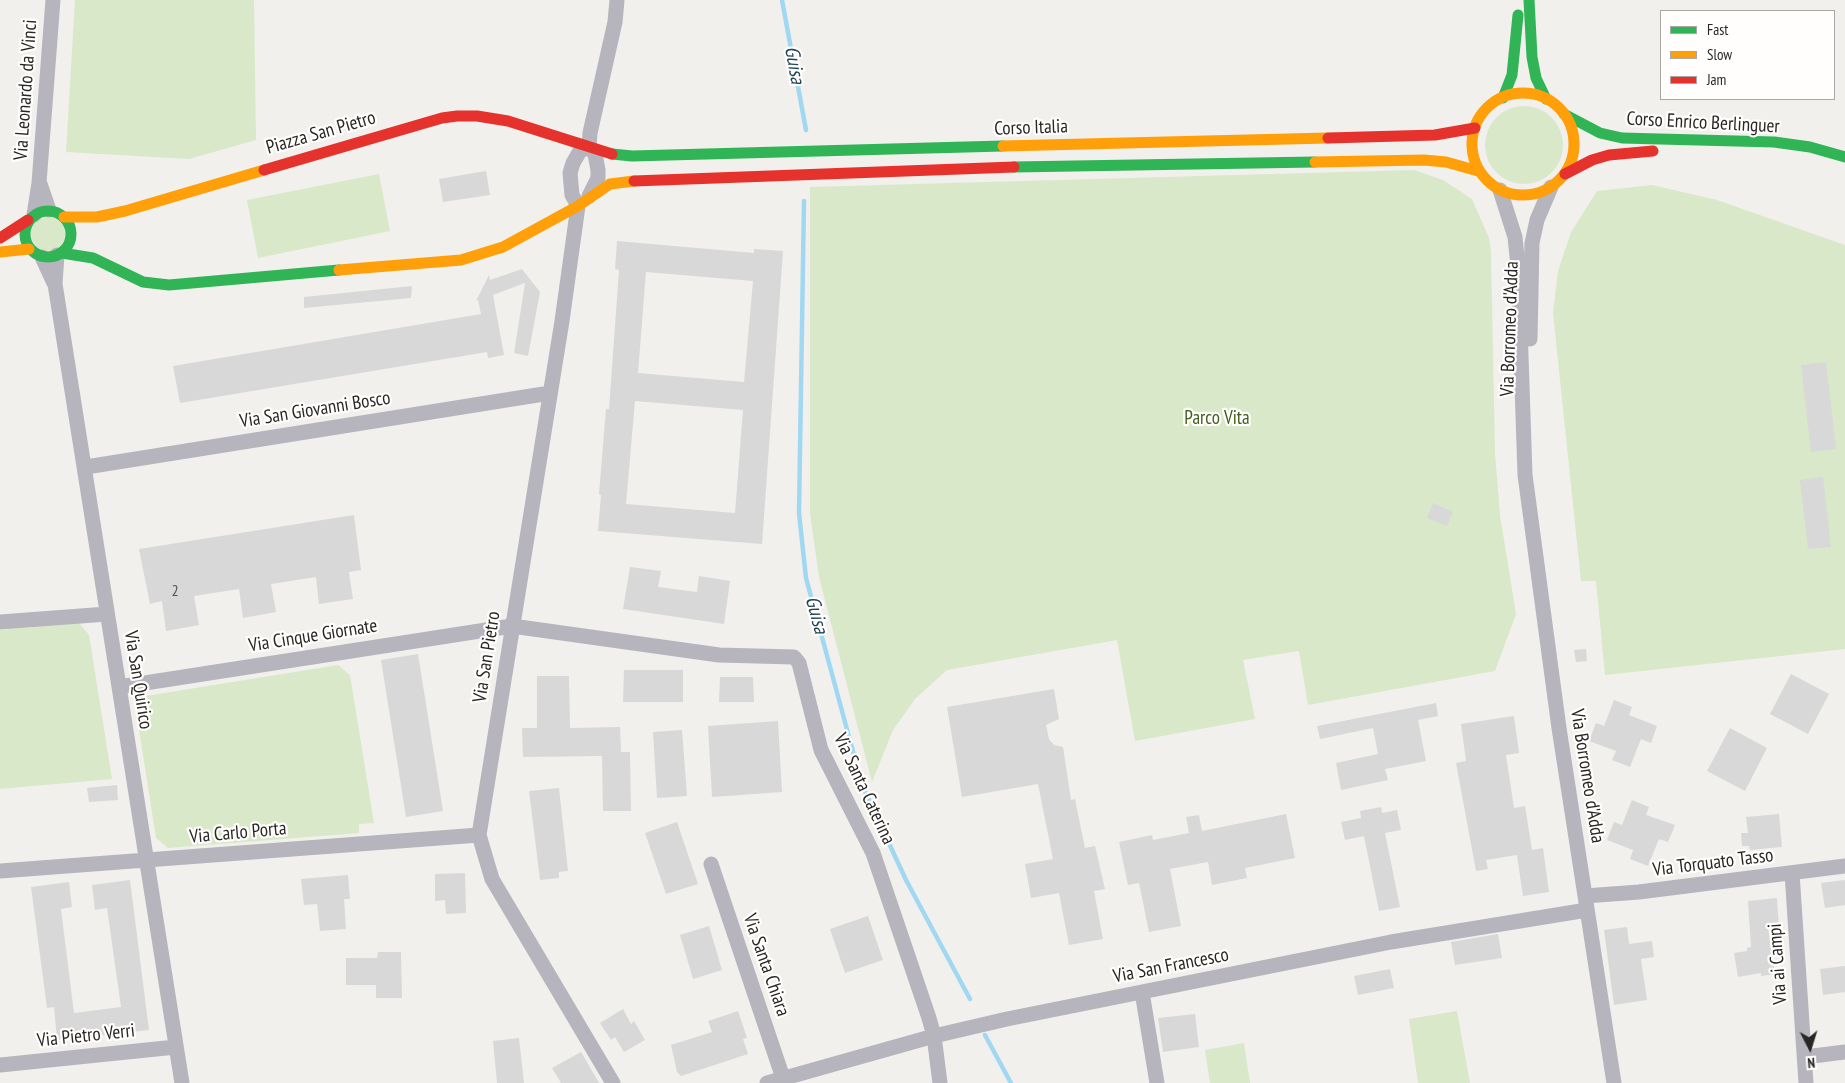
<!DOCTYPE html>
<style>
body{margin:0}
#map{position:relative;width:1845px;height:1083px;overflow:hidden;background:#f1f0ed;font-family:"PT Sans Narrow",sans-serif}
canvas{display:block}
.legend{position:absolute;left:1660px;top:10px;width:175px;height:90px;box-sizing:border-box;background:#fffefc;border:1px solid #a9a8a6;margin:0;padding:6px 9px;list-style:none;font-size:15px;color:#282725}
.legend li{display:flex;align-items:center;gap:10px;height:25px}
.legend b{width:25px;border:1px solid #a9a8a6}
.north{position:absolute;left:1785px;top:1023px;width:50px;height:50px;-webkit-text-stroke:4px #fffefc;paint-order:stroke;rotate:175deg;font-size:14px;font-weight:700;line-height:20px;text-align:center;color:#282725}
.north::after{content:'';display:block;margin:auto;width:18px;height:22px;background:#282725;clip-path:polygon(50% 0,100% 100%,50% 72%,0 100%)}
</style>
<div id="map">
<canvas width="1845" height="1083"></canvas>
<ul class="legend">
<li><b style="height:6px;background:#30b455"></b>Fast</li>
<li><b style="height:6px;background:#ff9f0a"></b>Slow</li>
<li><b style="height:6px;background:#e5322d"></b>Jam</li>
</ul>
<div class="north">N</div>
</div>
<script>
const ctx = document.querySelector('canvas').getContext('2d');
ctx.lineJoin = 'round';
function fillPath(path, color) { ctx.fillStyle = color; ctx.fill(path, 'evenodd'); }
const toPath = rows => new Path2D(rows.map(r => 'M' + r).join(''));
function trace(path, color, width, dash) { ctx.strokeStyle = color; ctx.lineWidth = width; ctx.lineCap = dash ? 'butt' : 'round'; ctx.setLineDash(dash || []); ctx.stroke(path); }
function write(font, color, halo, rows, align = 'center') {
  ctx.font = font + ' "PT Sans Narrow",sans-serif'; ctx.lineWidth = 4.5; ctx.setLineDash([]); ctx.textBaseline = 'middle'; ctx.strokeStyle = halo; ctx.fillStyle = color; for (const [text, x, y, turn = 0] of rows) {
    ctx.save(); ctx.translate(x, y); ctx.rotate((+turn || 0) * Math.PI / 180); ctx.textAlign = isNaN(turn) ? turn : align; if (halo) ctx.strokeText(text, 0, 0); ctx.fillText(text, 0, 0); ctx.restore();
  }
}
const green = toPath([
 [75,0,254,0,256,140,189,159,66,152],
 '1485 145a39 39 0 1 1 78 0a39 39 0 1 1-78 0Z',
 [1414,170,1443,180,1472,199,1489,238,1491,252,1495,453,1500,515,1516,614,1495,671,1308,705,1299,651,1243,660,1255,719,1135,741,1117,640,947,670,915,699,893,730,872,782,819,577,810,513,810,187],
 [379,174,390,231,258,258,247,200],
 [1652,185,1717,200,1845,245,1845,649,1605,675,1596,581,1581,581,1553,313,1558,271,1571,232,1597,191],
 '31 234a17 17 0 1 1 34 0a17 17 0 1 1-34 0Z',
 [79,623,89,635,112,779,0,789,0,630],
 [338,665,350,675,374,823,359,824,359,833,168,848,156,838,136,710,146,696],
 [1457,1011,1470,1083,1418,1083,1409,1019],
 [1244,1043,1250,1083,1210,1083,1205,1050]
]);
const stream = toPath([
 [782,0,806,130],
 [804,201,799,513,806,578,862,785,906,880,970,999],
 [985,1035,1011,1083]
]);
const building = toPath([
 [486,171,490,195,443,202,439,179],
 [617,241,754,253,754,249,783,251,762,544,598,531,601,495,599,494,606,409,609,409,619,270,615,269],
 [646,272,753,281,744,382,638,373],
 [635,401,743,410,735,513,626,504],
 [522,269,540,292,528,356,514,353,525,283,493,295,504,355,488,358,487,352,180,403,173,366,481,314,478,300,476,301,489,275,490,280],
 [412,286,411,298,304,308,304,297],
 [1826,362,1836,449,1811,452,1801,365],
 [1823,477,1831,547,1808,549,1800,480],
 [1433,503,1453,512,1447,526,1427,518],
 [354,515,361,570,349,572,353,599,319,604,316,577,271,584,276,612,243,618,239,589,194,596,199,625,166,631,162,601,150,604,139,549],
 [630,567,661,571,658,587,697,592,699,576,730,581,724,624,623,609],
 [1586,649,1587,661,1576,662,1574,650],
 [418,654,443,811,406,817,381,660],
 [624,670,683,670,683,702,623,702],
 [1791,674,1829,694,1808,734,1770,714],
 [537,676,569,676,570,728,620,727,621,752,630,752,631,811,603,811,602,756,523,757,522,728,537,728],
 [720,677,753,677,754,702,719,702],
 [1054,689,1059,719,1046,725,1049,739,1054,745,1063,747,1071,800,1075,799,1085,848,1095,846,1105,889,1094,891,1103,939,1069,945,1059,893,1031,898,1025,864,1053,859,1038,784,962,797,947,707],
 [1614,700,1632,707,1629,715,1657,726,1651,743,1641,739,1630,767,1612,760,1616,751,1589,741,1596,723,1604,726],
 [1436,703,1438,716,1418,720,1426,761,1385,769,1388,780,1341,790,1336,763,1378,754,1373,728,1320,739,1317,726],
 [1514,716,1519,753,1506,755,1514,808,1525,806,1532,850,1543,848,1549,892,1523,896,1517,855,1486,860,1488,869,1476,871,1456,763,1466,761,1461,724],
 [778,721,782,792,712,797,708,726],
 [1730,728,1767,748,1745,791,1707,771],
 [682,730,687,796,657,798,653,732],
 [117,785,118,800,89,802,87,788],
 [559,788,568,871,559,872,559,878,540,880,529,791],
 [1632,800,1649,807,1646,815,1675,825,1668,842,1659,839,1648,866,1630,859,1633,850,1607,840,1614,822,1622,825],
 [1381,807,1382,813,1397,810,1401,830,1385,833,1400,907,1379,911,1364,836,1345,840,1341,822,1361,818,1360,811],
 [1286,814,1295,858,1245,868,1247,878,1212,885,1208,862,1170,869,1181,926,1149,932,1139,883,1128,885,1119,842,1152,835,1153,840,1189,833,1186,817,1199,815,1202,831],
 [1779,814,1782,847,1750,850,1749,846,1742,846,1741,833,1748,833,1746,817],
 [677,822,698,884,666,894,645,833],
 [465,873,466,913,446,914,445,900,435,901,435,874],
 [348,875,350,899,344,899,346,929,320,931,317,904,304,905,301,879],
 [130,880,149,1030,57,1040,54,1007,47,1008,31,887,69,882,72,907,61,909,74,1013,121,1007,107,908,95,910,92,885],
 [1845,880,1845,905,1825,908,1821,883],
 [1777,898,1779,928,1768,928,1775,974,1761,976,1761,973,1738,977,1734,953,1747,951,1747,948,1751,947,1748,901],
 [868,916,883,960,845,973,830,929],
 [709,926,722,970,693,979,680,935],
 [1627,927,1629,944,1652,941,1654,957,1641,959,1647,1000,1614,1005,1604,930],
 [1498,934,1502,958,1455,965,1451,942],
 [378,952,401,952,402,998,376,998,376,985,346,985,346,958,377,958],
 [1845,966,1845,992,1823,995,1820,969],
 [1390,969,1394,988,1358,995,1354,976],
 [623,1009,631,1024,634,1021,645,1040,624,1052,615,1037,611,1040,600,1023],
 [738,1011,747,1038,743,1039,748,1054,681,1076,677,1072,671,1045,712,1032,708,1021],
 [1195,1014,1199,1047,1163,1052,1158,1018],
 [519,1038,524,1083,497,1083,493,1041],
 [581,1052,599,1083,561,1083,552,1068]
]);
const street = toPath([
 [589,147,580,151,573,163,570,173,572,195,578,206,562,321,479,835,492,879,613,1083],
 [589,147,590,133,615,22,617,0],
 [40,184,49,210],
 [1500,190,1515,237,1518,266,1525,475,1559,728,1614,1083],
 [589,196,598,178,598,170,595,154,589,147],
 [34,215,39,183,53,0],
 [57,255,55,284,182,1083],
 [42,257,54,283],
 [1530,339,1532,243,1537,220,1551,187],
 [86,467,550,393],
 [0,622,107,614],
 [119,687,512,626,719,655,794,657,799,663,821,750,873,853,929,1018,934,1036,940,1083],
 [711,864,783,1078],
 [0,871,479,835],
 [1792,873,1806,1083],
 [1585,896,1639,892,1845,866],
 [1142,992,1157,1083],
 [1805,1057,1845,1052],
 [0,1065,176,1047],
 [767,1083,934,1036,1007,1019,1391,942,1587,910]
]);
const fast = toPath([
 [1529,0,1532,57,1536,78,1546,99],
 [1503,98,1512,75,1518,15],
 [1564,114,1600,133,1622,138,1774,142,1810,147,1845,157],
 [612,154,632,156,1003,146],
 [1014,167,1315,162],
 '25 234a23 23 0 1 1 46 0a23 23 0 1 1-46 0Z',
 [62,253,93,258,143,282,169,285,339,270]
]);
const slow = toPath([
 '1472 144a51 51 0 1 1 102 0a51 51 0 1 1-102 0Z',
 [1003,146,1328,138],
 [1315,162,1424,160,1446,162,1478,171],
 [64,217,97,217,125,211,264,170],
 [0,252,29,249],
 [339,270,461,260,503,247,578,206,610,184,634,181]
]);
const jam = toPath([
 [1328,138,1435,135,1475,128],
 [264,170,442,118,457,116,477,116,508,121,612,154],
 [1565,174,1592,160,1609,155,1653,151],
 [634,181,1014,167],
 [0,238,28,220]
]);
const numberNames = [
 ["2",175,591]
];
const streetNames = [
 ["Via Leonardo da Vinci",26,90,-86],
 ["Corso Enrico Berlinguer",1703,123,3],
 ["Corso Italia",1031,128,-2],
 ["Piazza San Pietro",321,133,-16],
 ["Via Borromeo d'Adda",1510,329,-88],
 ["Via San Giovanni Bosco",315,410,-9],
 ["Via Cinque Giornate",313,636,-9],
 ["Via San Pietro",487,657,-81],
 ["Via San Quirico",138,680,81],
 ["Via Borromeo d'Adda",1587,776,81],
 ["Via Santa Caterina",864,789,65],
 ["Via Carlo Porta",238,833,-5],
 ["Via Torquato Tasso",1713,863,-7],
 ["Via ai Campi",1778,964,-94],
 ["Via Santa Chiara",766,965,71],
 ["Via San Francesco",1171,966,-11],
 ["Via Pietro Verri",86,1036,-6]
];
const parkNames = [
 ["Parco Vita",1217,419]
];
const waterNames = [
 ["Guisa",794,65,80],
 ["Guisa",816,615,75]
];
fillPath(green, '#d8e8c8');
trace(stream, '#a0d8f2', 4.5);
fillPath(building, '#d8d8d8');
trace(street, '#b6b4bc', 15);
trace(fast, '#30b455', 11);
trace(slow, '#ff9f0a', 11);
trace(jam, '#e5322d', 11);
write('16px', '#575654', null, numberNames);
write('19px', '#282725', '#fffefc', streetNames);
write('19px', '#3f5e1b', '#fffefc', parkNames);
write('italic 20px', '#204454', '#fffefc', waterNames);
</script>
